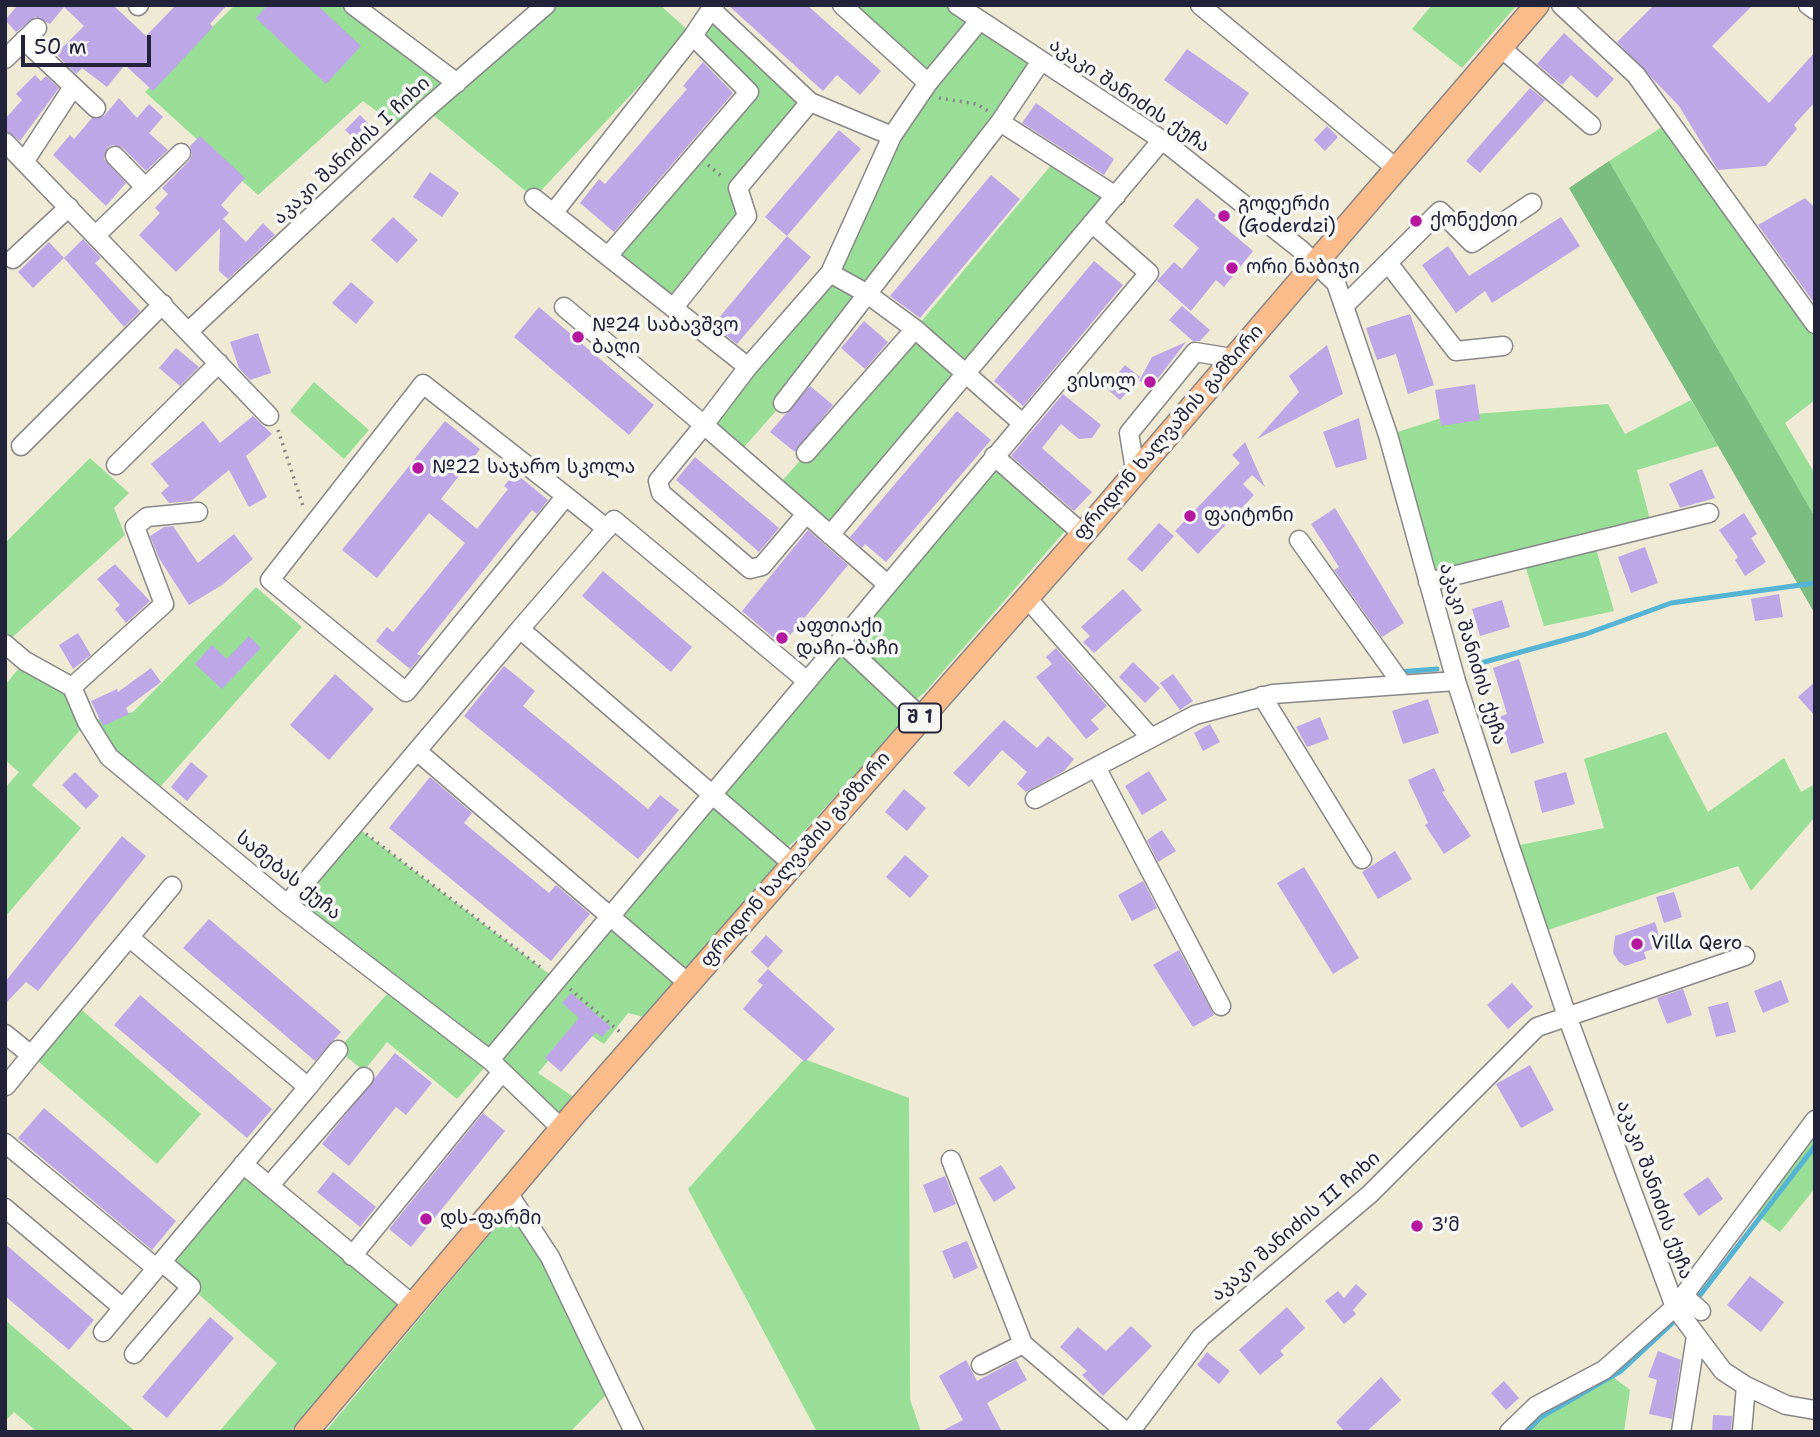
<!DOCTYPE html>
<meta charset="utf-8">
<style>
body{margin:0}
#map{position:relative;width:1820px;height:1437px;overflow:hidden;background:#eeead4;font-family:"Shantell Sans",sans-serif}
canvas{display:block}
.frame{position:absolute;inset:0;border:7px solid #22223b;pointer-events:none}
.scale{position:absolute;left:21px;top:35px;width:130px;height:32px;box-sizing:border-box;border:4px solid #22223b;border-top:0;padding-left:9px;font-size:21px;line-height:24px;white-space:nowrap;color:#22223b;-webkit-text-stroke:5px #f6f6f2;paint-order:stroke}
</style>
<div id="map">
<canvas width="1820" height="1437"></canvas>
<div class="frame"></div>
<div class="scale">50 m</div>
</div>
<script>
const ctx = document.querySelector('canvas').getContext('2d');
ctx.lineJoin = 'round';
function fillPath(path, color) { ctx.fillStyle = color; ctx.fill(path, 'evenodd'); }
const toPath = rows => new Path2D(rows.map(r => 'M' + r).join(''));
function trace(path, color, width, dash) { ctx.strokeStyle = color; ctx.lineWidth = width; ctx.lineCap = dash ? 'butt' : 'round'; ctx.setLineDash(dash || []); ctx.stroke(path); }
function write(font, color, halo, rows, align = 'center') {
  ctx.font = font + ' "Shantell Sans","Noto Sans Georgian",sans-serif'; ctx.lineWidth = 7; ctx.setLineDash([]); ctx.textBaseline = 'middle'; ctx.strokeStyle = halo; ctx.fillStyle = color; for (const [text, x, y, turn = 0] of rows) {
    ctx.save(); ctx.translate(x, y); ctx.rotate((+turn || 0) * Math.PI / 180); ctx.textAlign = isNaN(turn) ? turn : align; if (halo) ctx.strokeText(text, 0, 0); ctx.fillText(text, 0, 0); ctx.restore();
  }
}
const green = toPath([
 [235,5,353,5,457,82,546,5,660,5,690,32,534,198,426,109,403,131,363,101,258,195,145,92],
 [842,5,957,5,1035,57,993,114,1000,122,783,403,738,454,704,425,830,273,928,83],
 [1432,5,1517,5,1462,68,1412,29],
 [711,9,810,102,738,188,747,216,674,307,608,256,749,92,693,36],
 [1662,127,1815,336,1815,400,1785,423,1815,474,1815,517,1609,161],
 [1057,158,1116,196,830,535,776,488,915,329],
 [314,382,369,430,344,459,290,411],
 [1691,400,1718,446,1637,470,1652,527,1594,542,1614,611,1544,626,1523,559,1428,582,1388,435,1448,416,1608,404,1625,434],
 [994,456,1071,524,925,692,909,706,901,723,795,841,780,853,775,866,686,969,675,974,674,983,644,1017,628,1013,604,1044,577,1026,538,1073,575,1098,556,1121,490,1061,457,1099,387,1042,364,1071,338,1050,394,986,287,904,354,825,557,980],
 [90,458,129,493,114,508,125,535,5,644,5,543],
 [256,587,302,627,154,794,87,722,32,785,81,828,5,917,5,788,19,772,5,760,5,685,25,661,72,687,87,722,133,712],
 [1666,732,1708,812,1784,758,1801,792,1815,784,1815,817,1751,891,1738,866,1539,933,1510,847,1604,828,1584,759],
 [75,1004,201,1114,157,1164,31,1055],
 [804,1059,909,1098,910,1399,921,1432,817,1432,688,1189],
 [1815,1120,1815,1188,1780,1232,1750,1210],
 [243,1164,402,1298,399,1307,290,1432,219,1432,277,1363,162,1262],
 [501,1221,527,1223,613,1388,570,1432,325,1432],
 [5,1320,136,1432,37,1432,14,1412,5,1421],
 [1604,1370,1630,1390,1624,1432,1509,1432]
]);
const forest = toPath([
 [1609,161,1815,517,1815,614,1569,188]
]);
const stream = toPath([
 [1470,666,1586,634,1671,603,1815,583],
 [1399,672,1437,669],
 [1694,1303,1815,1146],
 [1526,1432,1541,1417,1621,1371,1679,1317]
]);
const building = toPath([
 [18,5,113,5,146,36,176,5,227,5,210,24,213,27,153,91,125,65,107,87,82,68,76,74,56,54,84,26,64,7,50,24,35,17,16,32,5,20],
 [268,5,317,5,361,46,326,84,256,18],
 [728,5,807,5,881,71,860,95,837,75,823,91],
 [1654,5,1753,5,1712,46,1769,103,1815,52,1815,102,1794,125,1797,129,1766,166,1718,170,1679,106,1617,42],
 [1564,33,1614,79,1597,98,1571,75,1562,85,1537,64],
 [1187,49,1249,93,1227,125,1164,80],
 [703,62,733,93,614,232,580,203,599,179,605,184,687,89,683,86],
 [35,75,41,81,46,76,59,88,20,141,5,130,5,119,22,100,16,94],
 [1530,88,1545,100,1480,173,1466,161],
 [119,98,137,118,149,104,163,117,149,133,168,150,146,171,123,148,113,145,108,147,104,159,126,183,106,206,53,155,70,135,74,139,92,118,104,116],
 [1036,103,1114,159,1104,175,1022,123],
 [360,115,379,134,365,149,345,130],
 [1327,126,1338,137,1325,151,1314,140],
 [839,130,861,149,787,236,765,217],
 [200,136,245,178,221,205,229,213,223,219,246,242,263,223,275,235,228,279,219,271,220,228,176,272,139,235,160,213,155,208,168,194,162,188,189,161,192,155,190,146],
 [430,172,459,193,442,217,413,197],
 [991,175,1020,199,920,318,890,296],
 [1197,198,1216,215,1214,218,1253,251,1224,287,1216,280,1191,311,1157,281,1174,262,1182,269,1199,248,1173,226],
 [1805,198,1815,208,1815,304,1758,225],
 [393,217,418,240,397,263,371,240],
 [1561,217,1580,246,1492,303,1485,291,1456,313,1422,265,1448,246,1469,276],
 [787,236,811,257,737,344,713,325],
 [83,239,101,258,95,263,140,311,124,327,64,258],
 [49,242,64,258,33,288,18,272],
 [1094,261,1123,285,1023,406,994,381],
 [351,282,374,302,356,324,332,303],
 [1182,306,1210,330,1200,341,1193,341,1169,320],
 [539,307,654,405,629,435,514,337],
 [1410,314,1434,385,1408,394,1396,354,1377,360,1366,328],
 [864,321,888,342,865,369,841,348],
 [258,333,271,373,250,380,239,368,230,342],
 [1186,342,1152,386,1139,381,1152,357],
 [1327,345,1343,394,1257,439,1299,392,1289,376],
 [176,348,199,367,180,386,159,368],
 [1125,365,1140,377,1120,400,1106,388],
 [1475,384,1480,420,1441,426,1435,390],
 [810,386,833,405,795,452,770,432],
 [1063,394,1101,425,1092,438,1079,439,1061,424,1042,448,1092,492,1074,511,1011,456],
 [957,411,991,440,886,562,865,544,862,548,850,537],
 [253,416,272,434,246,456,267,497,249,507,229,470,191,501,169,503,161,493,169,486,151,464,203,421,220,443],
 [1359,418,1367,459,1336,468,1323,432],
 [445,421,480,449,441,499,477,529,508,489,504,486,515,473,548,500,537,514,532,510,417,654,421,656,410,669,376,641,387,627,393,632,465,543,429,513,377,578,342,550],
 [1245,442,1265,487,1252,475,1243,484,1254,495,1198,554,1175,531,1240,463,1232,455],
 [695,457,779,528,759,552,676,480],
 [1702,469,1715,498,1680,508,1669,484],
 [1335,508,1404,623,1382,637,1334,570,1339,567,1311,524],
 [1744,513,1757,534,1751,538,1766,562,1745,576,1735,560,1738,557,1719,530],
 [1159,523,1174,536,1142,572,1127,559],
 [173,526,198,563,234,534,253,559,222,585,189,605,159,558,150,536,164,527],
 [808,530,848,565,782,645,742,611],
 [1645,547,1658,583,1631,593,1618,557],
 [115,564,150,601,126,623,115,609,120,605,97,579],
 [603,571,692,647,671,672,582,596],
 [1123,589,1142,610,1094,653,1083,642,1090,636,1081,627],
 [1779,594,1783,617,1755,621,1751,599],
 [1502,600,1510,627,1480,636,1472,609],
 [78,633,91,655,73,669,59,645],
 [249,636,261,648,222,689,195,664,212,645,227,659],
 [1056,648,1107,706,1091,720,1099,729,1086,739,1036,677,1052,664,1046,657],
 [1519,659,1544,743,1511,754,1499,717,1507,714,1493,668],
 [1133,662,1160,688,1145,703,1119,677],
 [504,666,535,691,523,706,648,809,660,795,679,810,638,859,464,716],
 [151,668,161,682,126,708,129,714,103,726,91,701,117,689,118,692],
 [335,674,374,709,329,760,290,725],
 [1173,674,1193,701,1180,710,1160,683],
 [1815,682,1815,716,1798,697],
 [1428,699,1439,733,1403,744,1392,711],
 [1320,717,1329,739,1307,747,1296,727],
 [1004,720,1037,748,1048,736,1074,759,1064,771,1026,792,1017,784,1027,772,1002,750,969,787,953,773],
 [1210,724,1220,742,1203,751,1194,733],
 [191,762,208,776,187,801,171,787],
 [1434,768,1445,791,1442,792,1471,836,1444,854,1425,825,1428,823,1408,780],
 [1149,771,1167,800,1142,815,1125,786],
 [75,772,99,796,86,809,62,785],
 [1566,772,1575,804,1542,813,1534,781],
 [430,777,472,813,464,823,549,893,556,885,590,914,551,961,389,828],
 [904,789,926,808,907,831,885,812],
 [1162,830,1176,851,1158,862,1147,840],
 [122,836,146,856,38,991,26,982,5,1004,5,982],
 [1395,851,1412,879,1378,899,1362,872],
 [905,855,929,876,910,898,886,877],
 [1304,867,1359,958,1333,974,1277,883],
 [1143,881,1157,908,1132,921,1118,895],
 [1674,892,1682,917,1664,923,1656,897],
 [209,919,341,1032,315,1061,183,948],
 [1655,922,1662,946,1644,952,1646,959,1625,966,1619,962,1613,953,1615,936],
 [766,935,783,951,768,968,751,952],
 [1179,950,1214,1015,1193,1027,1153,965],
 [768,969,835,1029,805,1062,743,1009,763,985,757,981],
 [1781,980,1789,1002,1763,1013,1754,991],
 [1512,983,1533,1007,1508,1029,1487,1005],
 [1683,989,1692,1015,1667,1024,1657,998],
 [571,993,611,1027,602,1037,596,1032,561,1072,545,1058,579,1018,562,1003],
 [140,995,272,1109,247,1138,114,1025],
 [1728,1002,1736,1032,1716,1037,1708,1007],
 [395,1053,432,1083,406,1115,396,1107,349,1166,322,1144],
 [1530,1065,1554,1110,1521,1128,1496,1084],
 [44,1108,176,1221,152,1250,18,1138],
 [483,1113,505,1131,411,1247,389,1229],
 [1001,1165,1016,1188,994,1202,979,1178],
 [333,1172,376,1207,360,1227,317,1192],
 [945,1176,956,1204,934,1213,923,1185],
 [1708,1177,1723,1199,1699,1216,1683,1194],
 [967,1241,978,1268,954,1279,942,1251],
 [5,1244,94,1320,69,1350,5,1296],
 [1750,1276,1784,1302,1761,1332,1727,1305],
 [1356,1284,1367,1294,1353,1310,1356,1314,1344,1324,1325,1301,1338,1291,1344,1298],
 [1287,1307,1305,1328,1280,1351,1284,1355,1260,1375,1239,1350],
 [210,1317,234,1338,167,1418,142,1397],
 [1131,1326,1152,1346,1103,1396,1082,1375,1087,1371,1060,1347,1078,1327,1106,1351],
 [1658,1351,1681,1360,1672,1419,1649,1414,1657,1380,1648,1377],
 [1207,1352,1230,1371,1219,1384,1197,1365],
 [966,1360,977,1381,1016,1360,1027,1380,987,1403,1002,1432,940,1432,963,1420,939,1376],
 [1381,1377,1401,1400,1366,1432,1345,1432,1336,1422],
 [1504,1381,1519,1398,1506,1410,1491,1393],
 [1713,1415,1732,1416,1731,1432,1712,1432]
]);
const path = toPath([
 [939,98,977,104,988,111],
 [708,165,724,178],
 [278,430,304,509],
 [366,834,544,970],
 [570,989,620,1032]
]);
const minor = toPath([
 [353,5,457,83],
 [715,5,711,9,810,102],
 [842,5,928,83],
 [957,5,1162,140,1300,249,1336,283,1388,435,1456,681,1510,847,1567,1016,1675,1307,1723,1371,1746,1386,1786,1405,1815,1410],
 [1200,5,1397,169],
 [1561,5,1636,75,1815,324],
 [1808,5,1815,10],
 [138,6,139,5],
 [24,40,96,108],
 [1500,47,1591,125],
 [5,59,37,28],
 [1000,122,1041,61],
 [5,142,269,416],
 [115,156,145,187],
 [24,162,73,87],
 [534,198,748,367],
 [554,212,693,36],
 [96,235,181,153],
 [608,256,749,92,693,36,711,9],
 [13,259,69,207],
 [1388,263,1456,351,1503,346],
 [830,273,866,293,915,329,1022,423],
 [1345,305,1440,211,1472,243,1532,203],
 [564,307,704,425,658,481,661,493,750,569,762,566,806,514],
 [674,307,747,216,738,188,810,102,892,136],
 [189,331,426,109,546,5],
 [783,403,1000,122,1116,196],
 [21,446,163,304],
 [806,453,915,329],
 [994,456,1083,534],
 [116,465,219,363],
 [1135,470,1129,433,1195,352,1232,358],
 [566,496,406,692,270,580,423,384,566,496,607,529],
 [830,535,1162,140],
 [1299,540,1402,684],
 [1428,582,1709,513],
 [887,584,704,425,748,367,830,273,892,136,928,83,979,21],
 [1026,597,1151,738],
 [520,629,614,520,807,681],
 [840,641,921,717],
 [5,644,25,661,72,687,87,722,109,757,287,904,490,1060,562,1129],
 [72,687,164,604,135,527,147,517,198,512],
 [1262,696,1362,859],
 [417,751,688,983],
 [1096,767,1221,1006],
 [1035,799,1195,715,1273,694,1456,681],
 [287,904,520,629,794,865],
 [5,1034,31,1055,172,886],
 [490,1060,1149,273,1092,223],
 [6,1086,31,1055],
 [308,1087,338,1050],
 [5,1143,156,1268],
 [951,1160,1023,1344,1126,1432],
 [243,1164,412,1304],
 [269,1186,364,1077],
 [508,1193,550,1257,634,1432],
 [5,1208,123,1308],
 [352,1256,502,1072],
 [1684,1296,1701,1311],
 [103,1332,308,1087,130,938],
 [134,1354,191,1287,162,1262],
 [981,1365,1023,1344],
 [1130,1432,1201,1337,1370,1194,1537,1027,1745,956],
 [1509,1432,1536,1406,1604,1370,1675,1307,1815,1120],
 [1681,1432,1696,1336],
 [1742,1432,1746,1386]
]);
const major = toPath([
 [306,1432,575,1113,1083,534,1537,5]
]);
const markers = [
 [1224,216,7,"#b5179e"],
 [1416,221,7,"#b5179e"],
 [1232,268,7,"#b5179e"],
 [578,337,7,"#b5179e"],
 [1150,382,7,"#b5179e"],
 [418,468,7,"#b5179e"],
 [1190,516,7,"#b5179e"],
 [782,638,7,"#b5179e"],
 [1637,944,7,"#b5179e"],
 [426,1219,7,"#b5179e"],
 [1417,1226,7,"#b5179e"]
];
const shields = [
 [920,718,42]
];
const shieldNames = [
 ["შ 1",920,718]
];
const streetNames = [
 ["აკაკი შანიძის ქუჩა",1129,96,34],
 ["აკაკი შანიძის I ჩიხი",352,151,-43],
 ["ფრიდონ ხალვაშის გამზირი",1169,433,-49],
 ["აკაკი შანიძის ქუჩა",1472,654,73],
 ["ფრიდონ ხალვაშის გამზირი",796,860,-49],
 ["სამებას ქუჩა",288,876,39],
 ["აკაკი შანიძის ქუჩა",1654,1190,70],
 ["აკაკი შანიძის II ჩიხი",1296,1227,-41]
];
const poiNames = [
 ["გოდერძი",1238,205],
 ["(Goderdzi)",1238,227],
 ["ქონექთი",1430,221],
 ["ორი ნაბიჯი",1246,268],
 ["№24 საბავშვო",592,326],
 ["ბაღი",592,348],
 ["ვისოლ",1136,382,"right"],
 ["№22 საჯარო სკოლა",432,468],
 ["ფაიტონი",1204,516],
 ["აფთიაქი",796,627],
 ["დაჩი-ბაჩი",796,649],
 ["Villa Qero",1651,944],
 ["დს-ფარმი",440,1219],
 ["3'მ",1431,1226]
];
fillPath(green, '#99de97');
fillPath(forest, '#7abd80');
trace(stream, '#55b3d4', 5);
fillPath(building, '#bda7e6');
trace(minor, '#888688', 21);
trace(major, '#888688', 26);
trace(path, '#888688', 3.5, [2, 5]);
trace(minor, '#fff', 18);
trace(major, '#fabc8b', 23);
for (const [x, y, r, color] of markers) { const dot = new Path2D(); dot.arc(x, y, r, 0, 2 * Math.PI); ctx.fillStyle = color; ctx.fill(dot); trace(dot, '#f6f6f2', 2.5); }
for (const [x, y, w] of shields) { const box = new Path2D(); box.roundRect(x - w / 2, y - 14.5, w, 29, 5); ctx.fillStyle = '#f6f6f2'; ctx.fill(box); trace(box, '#22223b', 2); }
write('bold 18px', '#22223b', null, shieldNames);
write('19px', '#22223b', '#f6f6f2', streetNames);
write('19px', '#22223b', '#f6f6f2', poiNames, 'left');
</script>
